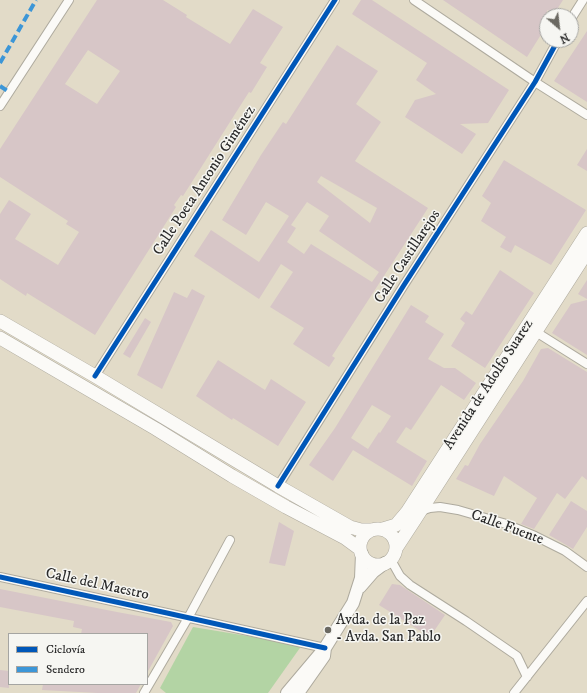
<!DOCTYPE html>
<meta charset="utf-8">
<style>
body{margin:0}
#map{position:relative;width:587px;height:693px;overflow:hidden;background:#e2dbc8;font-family:"IM FELL DW Pica",serif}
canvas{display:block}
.legend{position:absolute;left:8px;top:633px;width:140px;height:52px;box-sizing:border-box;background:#f6f6f2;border:1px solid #a5a5a2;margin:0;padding:5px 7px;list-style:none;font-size:12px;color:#2b2b2b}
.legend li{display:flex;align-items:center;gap:8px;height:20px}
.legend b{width:20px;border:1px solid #a5a5a2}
.north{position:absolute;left:539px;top:8px;width:40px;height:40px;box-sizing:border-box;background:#f6f6f2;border:1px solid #a5a5a2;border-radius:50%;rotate:152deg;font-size:11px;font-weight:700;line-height:16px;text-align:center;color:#2b2b2b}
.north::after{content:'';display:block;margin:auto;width:14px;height:18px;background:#6b6962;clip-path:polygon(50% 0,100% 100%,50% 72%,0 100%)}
</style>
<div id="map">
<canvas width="587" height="693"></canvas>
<ul class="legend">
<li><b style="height:5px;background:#0057b8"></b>Ciclovía</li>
<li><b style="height:5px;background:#3c96d7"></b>Sendero</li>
</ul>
<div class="north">N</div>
</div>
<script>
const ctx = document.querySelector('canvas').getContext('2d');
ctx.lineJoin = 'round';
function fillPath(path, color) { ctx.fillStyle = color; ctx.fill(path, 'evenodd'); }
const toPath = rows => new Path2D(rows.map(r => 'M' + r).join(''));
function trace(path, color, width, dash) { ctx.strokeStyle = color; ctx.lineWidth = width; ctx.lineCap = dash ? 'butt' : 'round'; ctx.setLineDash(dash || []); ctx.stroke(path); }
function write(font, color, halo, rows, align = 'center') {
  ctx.font = font + ' "IM FELL DW Pica",serif'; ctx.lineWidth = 3; ctx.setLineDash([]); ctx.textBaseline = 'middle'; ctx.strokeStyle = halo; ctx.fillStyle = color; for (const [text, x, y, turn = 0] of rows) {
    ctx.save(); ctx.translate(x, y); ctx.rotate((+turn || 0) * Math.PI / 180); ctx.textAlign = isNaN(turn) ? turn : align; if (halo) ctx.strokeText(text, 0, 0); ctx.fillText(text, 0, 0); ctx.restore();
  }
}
const green = toPath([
 [193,627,302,645,268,693,166,693,160,688]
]);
const building = toPath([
 [97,0,163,0,187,15,186,17,230,44,253,9,283,27,260,63,267,67,251,93,249,92,183,196,181,195,174,205,176,207,95,335,27,293,26,296,0,279,0,214,9,200,31,214,15,239,58,265,79,232,66,224,68,221,0,177,0,149],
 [88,50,120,71,97,104,65,84],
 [361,0,372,0,509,90,488,123,460,124,476,134,462,154,405,117,415,100,436,94,416,80,427,63,352,14],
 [443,0,563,0,554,14,547,10,547,25,527,57],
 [587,31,587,102,554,81],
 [337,45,378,71,356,104,381,122,355,161,428,208,332,356,335,358,329,367,293,344,304,328,270,307,293,272,281,264,259,299,194,256,211,230,259,262,289,216,266,202,246,235,222,220,261,155,283,122,286,124],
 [321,176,377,208,370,223,317,182],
 [307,202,329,216,319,231,379,272,372,282,311,244,304,254,287,242,296,228,291,225],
 [587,149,587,171,577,165],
 [504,160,586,210,551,265,515,245,511,253,500,247,506,237,481,221,491,203,482,196],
 [500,270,534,293,485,368,451,346,465,323,460,319,466,311,472,315],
 [587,280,587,299,578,294],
 [192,289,205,296,162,389,137,375,174,292,187,298],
 [587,300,587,355,552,333,571,304],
 [411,305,429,316,425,322,444,334,428,359,444,368,455,368,476,383,464,400,441,385,411,430,406,427,396,442,427,461,412,486,353,450,333,481,309,465,335,428],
 [372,405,391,416,380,433,379,432,368,449,351,438],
 [145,318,151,322,130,358,123,354],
 [548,348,587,372,587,480,582,476,565,499,557,493,534,529,521,524,537,498,504,476,494,496,456,479,465,465,468,466,480,444,523,381,541,349],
 [218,360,265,390,271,379,306,402,278,446,233,418,232,420,196,396],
 [571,501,587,511,587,527,573,549,549,535],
 [279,522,294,531,285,566,269,563],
 [392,584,400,585,445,615,430,637,379,605],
 [0,589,117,612,171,622,173,626,147,673,147,634,81,634,82,629,73,627,74,621,0,607],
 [0,670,9,671,9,688,0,687],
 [43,684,141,684,136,693,98,693,42,690]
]);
const street = toPath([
 [414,0,535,82,587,115],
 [571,19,583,0],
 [0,106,69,0],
 [536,332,587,364],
 [95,376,335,0],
 [278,486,404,285,535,82,558,40],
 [421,511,430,508,440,507,458,510,503,523,535,536,565,551,587,567],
 [391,560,400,576,410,585,466,621,517,656,527,677],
 [0,577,167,613,325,648],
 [144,693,188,618,230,540],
 [514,693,587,601]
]);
const secondary = toPath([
 [360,587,373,572,385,563],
 [325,648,353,603,361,578,362,554],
 [287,693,325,648,324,656,298,693]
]);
const primary = toPath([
 [0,321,95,376,278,486,350,527,361,530,371,530],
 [0,338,156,429,232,476,286,507,345,538,360,549],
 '360 547a18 18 0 1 1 36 0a18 18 0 1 1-36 0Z',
 [383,529,396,525,407,512,587,233],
 [397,547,416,518,587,252]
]);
const quiet = toPath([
 [0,63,36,0],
 [0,86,9,92]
]);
const cycleway = toPath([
 [95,376,335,0],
 [278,486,404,285,535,82,558,40],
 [0,577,167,613,325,648]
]);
const markers = [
 [328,630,4,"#6b6962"]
];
const streetNames = [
 ["Calle Poeta Antonio Giménez",205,181,-57],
 ["Calle Castillarejos",408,257,-57],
 ["Avenida de Adolfo Suarez",489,385,-57],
 ["Calle Fuente",507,528,20],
 ["Calle del Maestro",97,585,12]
];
const poiNames = [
 ["Avda. de la Paz",336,621],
 ["- Avda. San Pablo",336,638]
];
fillPath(green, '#b3d4a4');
fillPath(building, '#d7c6c7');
trace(street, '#aeaa9e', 10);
trace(secondary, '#aeaa9e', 14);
trace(primary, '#aeaa9e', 14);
trace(street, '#fbfaf7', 8);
trace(secondary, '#fbfaf7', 12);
trace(primary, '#fbfaf7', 13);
trace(quiet, '#3c96d7', 4, [8, 4]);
trace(cycleway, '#0057b8', 5);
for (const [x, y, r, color] of markers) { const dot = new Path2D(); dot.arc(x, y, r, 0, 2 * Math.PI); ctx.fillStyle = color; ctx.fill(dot); trace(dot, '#f6f6f2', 1.5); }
write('15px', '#2b2b2b', '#f6f6f2', streetNames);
write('15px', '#2b2b2b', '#f6f6f2', poiNames, 'left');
</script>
